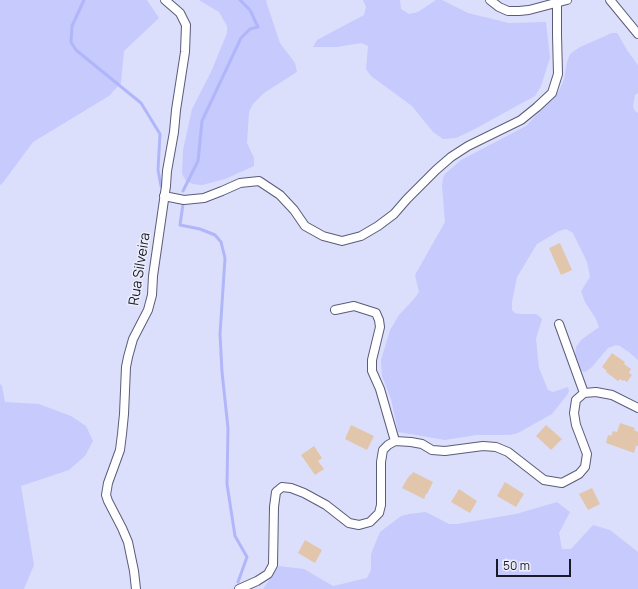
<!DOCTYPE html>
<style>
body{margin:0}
#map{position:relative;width:638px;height:589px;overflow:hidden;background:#dcdffb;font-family:Manrope,sans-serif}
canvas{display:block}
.scale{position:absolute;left:496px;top:559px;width:75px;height:18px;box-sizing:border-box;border:2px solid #191a26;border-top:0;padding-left:5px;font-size:12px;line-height:14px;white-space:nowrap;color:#191a26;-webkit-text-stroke:3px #ecedfb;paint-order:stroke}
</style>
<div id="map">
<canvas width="638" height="589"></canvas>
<div class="scale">50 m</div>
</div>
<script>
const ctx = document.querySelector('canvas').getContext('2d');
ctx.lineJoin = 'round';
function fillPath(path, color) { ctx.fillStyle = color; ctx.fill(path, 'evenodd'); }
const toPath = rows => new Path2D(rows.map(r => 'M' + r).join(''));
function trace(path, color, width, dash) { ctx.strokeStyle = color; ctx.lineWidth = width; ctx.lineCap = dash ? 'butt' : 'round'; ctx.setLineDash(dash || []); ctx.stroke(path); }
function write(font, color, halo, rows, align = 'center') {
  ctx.font = font + ' Manrope,sans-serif'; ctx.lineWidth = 3; ctx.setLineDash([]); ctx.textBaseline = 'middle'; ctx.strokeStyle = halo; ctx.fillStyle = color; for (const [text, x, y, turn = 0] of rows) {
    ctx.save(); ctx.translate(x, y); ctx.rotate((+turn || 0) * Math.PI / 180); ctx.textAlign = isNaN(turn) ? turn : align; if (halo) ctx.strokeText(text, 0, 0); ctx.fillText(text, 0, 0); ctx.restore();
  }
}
const green = toPath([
 [0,0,147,0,159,18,124,51,121,83,109,96,33,142,2,184,0,185],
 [199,0,266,0,267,4,280,43,295,63,297,72,264,93,253,104,249,112,247,143,254,158,254,166,225,179,202,185,193,184,186,181,182,174,183,150,192,109,211,72,227,33,227,26,219,12],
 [363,0,400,0,401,9,409,14,418,12,436,0,442,0,468,13,509,23,546,22,550,58,541,86,535,96,471,131,456,138,443,139,433,132,412,106,371,76,366,69,368,46,361,43,337,47,313,47,317,40,364,15,366,7],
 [612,33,617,33,619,36,627,50,638,65,638,93,635,95,633,107,635,111,638,113,638,360,630,353,620,346,616,345,608,348,592,367,585,372,581,371,575,356,576,347,581,340,599,327,596,319,585,302,581,291,590,277,587,262,573,233,566,229,559,231,537,244,517,277,512,302,512,310,515,313,519,314,536,314,539,316,542,319,536,339,539,368,548,390,553,392,568,387,569,391,567,395,552,414,518,433,510,435,477,435,445,440,398,432,391,399,382,376,381,360,390,330,399,315,414,299,419,292,415,275,445,222,442,186,443,178,445,174,461,160,526,126,559,91,564,79,567,62,570,54,580,47],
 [0,384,2,386,5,402,39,404,71,416,86,426,93,441,85,456,69,470,21,486,34,565,24,589,0,589],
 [557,502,570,512,559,533,562,549,571,549,593,525,610,530,638,552,638,589,263,589,279,566,304,569,333,586,367,578,371,570,371,554,380,532,401,516,409,514,426,512,449,524,457,524,516,514]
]);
const stream = toPath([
 [84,0,72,26,71,42,76,50,141,103,160,134,158,170,161,186],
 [183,191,198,161,202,121,241,38,250,29,258,27,250,10,240,0],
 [183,204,180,225,200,229,215,235,221,242,225,258,220,334,222,372,228,428,227,484,235,536,247,557,238,582]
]);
const building = toPath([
 [560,243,572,270,561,275,549,248],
 [612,353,625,362,624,364,631,369,629,373,632,375,627,382,624,380,623,381,620,379,618,381,606,372,607,371,602,367],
 [620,423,635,428,634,430,638,432,638,446,636,446,634,453,606,443,608,435,611,436,613,431,617,432],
 [351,425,374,436,367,450,345,439],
 [546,425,562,439,551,450,536,436],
 [314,446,322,458,318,461,324,469,315,475,301,455],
 [413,472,433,482,427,494,426,494,424,499,402,488,407,479,410,475,411,475],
 [505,482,524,494,516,507,497,496],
 [592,488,600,504,588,510,579,494],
 [459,489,477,501,470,513,451,502],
 [305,540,322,550,315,563,298,553]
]);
const minor = toPath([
 [490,0,499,7,508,11,519,11,529,10,567,0],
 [610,0,638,34],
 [164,196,184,200,204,198,222,191,240,183,259,181,280,195,294,210,305,226,323,236,342,241,361,236,378,226,394,214,407,199,436,170,451,157,468,146,521,120,537,107,552,93,558,74,557,35,557,3],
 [335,310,354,306,376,313,379,320,380,327,372,360,372,371,380,389,395,441],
 [559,324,584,393],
 [136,589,134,571,128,542,122,528,108,501,106,495,108,483,120,450,122,434,124,414,126,367,128,357,133,339,148,310,152,295,153,276,166,186,167,171,174,132,176,110,185,52,186,25,180,13,165,0],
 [239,589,257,581,268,574,273,565,274,507,276,492,282,487,291,488,304,493,326,505,349,523,359,525,370,522,379,513,381,505,381,462,383,450,388,445,395,441,411,442,422,444,432,450,445,451,483,446,496,447,508,452,544,480,562,483,579,474,585,467,587,454,576,425,574,413,576,400,584,393,596,392,612,395,638,408]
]);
const streetNames = [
 ["Rua Silveira",140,269,-81]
];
fillPath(green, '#c6cafd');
trace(stream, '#b1b6fa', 3);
fillPath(building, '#e1c6ab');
trace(minor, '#5a5c79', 10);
trace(minor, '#fff', 8);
write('14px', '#191a26', '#ecedfb', streetNames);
</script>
